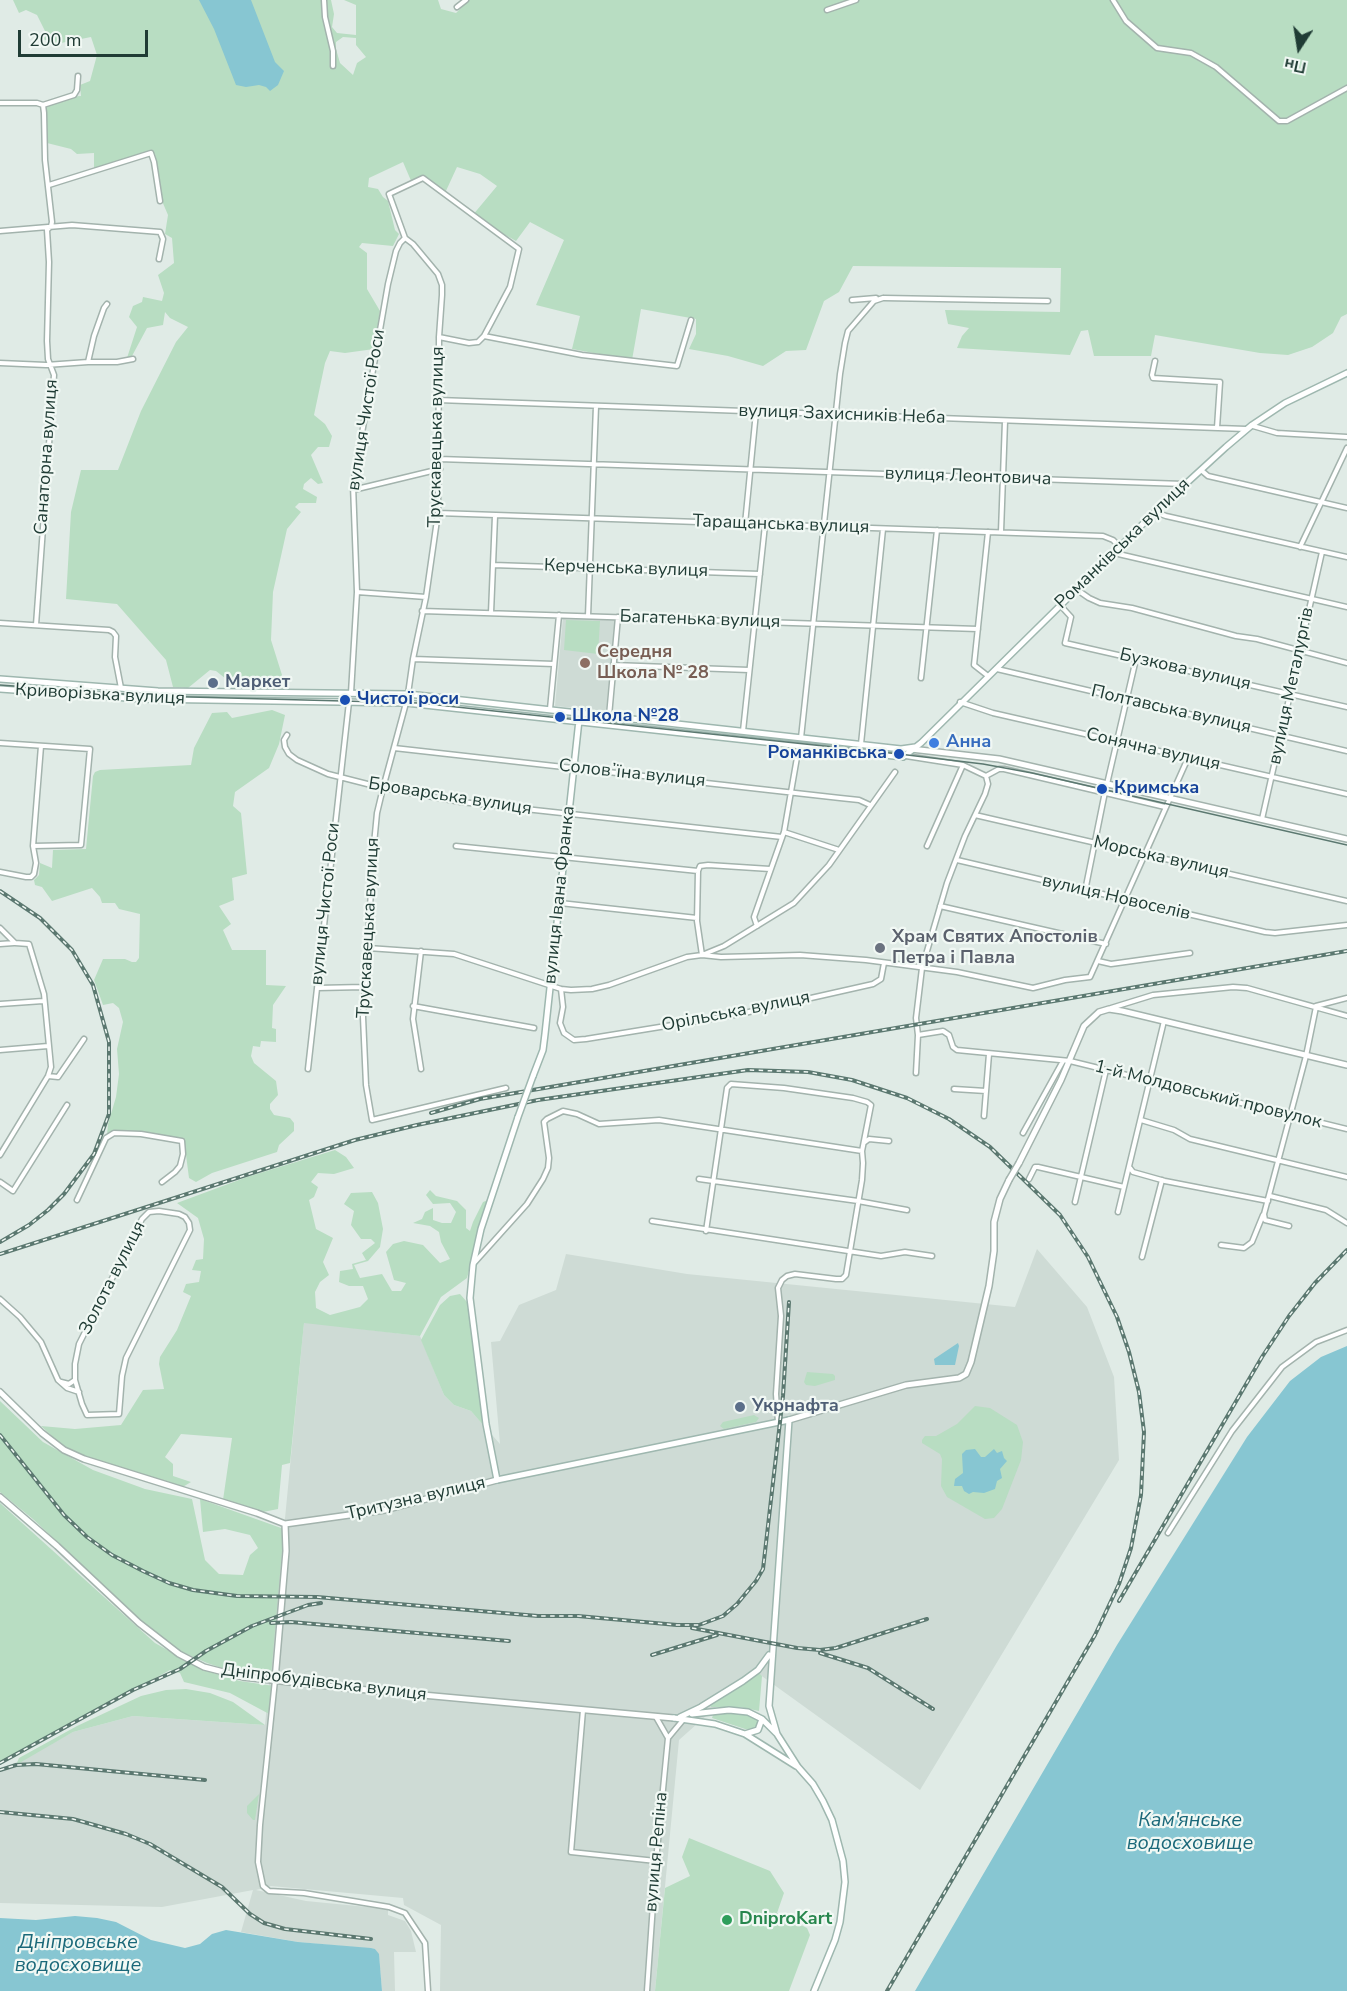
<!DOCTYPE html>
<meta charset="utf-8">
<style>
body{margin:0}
#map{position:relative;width:1347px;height:1991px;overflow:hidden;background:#e0ebe6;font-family:"Nunito Sans",sans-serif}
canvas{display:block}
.north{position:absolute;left:1269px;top:18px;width:60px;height:60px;-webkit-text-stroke:4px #f1f8f4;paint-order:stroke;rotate:192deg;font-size:16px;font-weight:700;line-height:24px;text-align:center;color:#203c35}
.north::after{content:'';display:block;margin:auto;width:21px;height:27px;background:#203c35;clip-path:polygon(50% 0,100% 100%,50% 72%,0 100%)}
.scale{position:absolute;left:18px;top:30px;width:130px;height:27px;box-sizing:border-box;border:3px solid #203c35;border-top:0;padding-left:8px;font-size:18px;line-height:21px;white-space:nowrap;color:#203c35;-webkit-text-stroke:4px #f1f8f4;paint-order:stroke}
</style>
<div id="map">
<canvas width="1347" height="1991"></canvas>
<div class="north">Пн</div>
<div class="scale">200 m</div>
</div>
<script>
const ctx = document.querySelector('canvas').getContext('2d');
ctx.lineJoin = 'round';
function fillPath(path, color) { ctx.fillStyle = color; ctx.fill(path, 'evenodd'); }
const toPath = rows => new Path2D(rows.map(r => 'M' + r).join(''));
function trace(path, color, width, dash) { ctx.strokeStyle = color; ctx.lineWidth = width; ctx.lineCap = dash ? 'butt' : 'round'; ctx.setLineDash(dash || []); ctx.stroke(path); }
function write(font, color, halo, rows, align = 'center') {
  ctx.font = font + ' "Nunito Sans",sans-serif'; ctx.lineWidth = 4.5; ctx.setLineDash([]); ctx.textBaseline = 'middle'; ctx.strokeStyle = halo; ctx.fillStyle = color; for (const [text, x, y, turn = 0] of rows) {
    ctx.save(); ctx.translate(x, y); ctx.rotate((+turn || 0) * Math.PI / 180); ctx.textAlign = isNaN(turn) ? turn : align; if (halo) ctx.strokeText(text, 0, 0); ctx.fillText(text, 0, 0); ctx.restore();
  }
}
const built = toPath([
 [563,617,615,619,606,711,555,706],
 [1037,1249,1087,1307,1114,1377,1119,1460,920,1790,759,1674,744,1682,679,1740,655,1991,440,1991,441,1925,404,1905,403,1898,271,1886,256,1890,306,1901,388,1909,388,1915,405,1921,411,1931,416,1952,394,1952,395,1991,382,1991,379,1957,375,1949,298,1942,241,1932,253,1890,162,1907,0,1903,0,1771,73,1732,133,1716,265,1725,304,1322,420,1336,444,1395,454,1405,471,1411,500,1444,491,1342,500,1341,519,1305,556,1290,566,1254,687,1274,1015,1307]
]);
const green = toPath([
 [13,0,331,0,334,14,332,27,337,33,356,35,356,5,344,0,438,0,441,9,456,13,469,0,1347,0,1347,314,1341,317,1333,333,1312,347,1288,355,1260,353,1155,335,1151,356,1094,356,1088,330,1081,331,1070,355,957,348,962,336,969,328,948,324,945,310,1060,312,1061,268,853,266,839,292,824,301,806,350,786,351,763,366,728,356,689,349,696,334,696,319,641,309,632,360,572,349,580,316,536,305,564,240,530,222,516,241,472,216,497,186,480,174,457,167,445,193,423,178,412,183,403,162,369,178,368,187,378,189,383,197,388,201,395,230,399,234,393,246,362,243,359,247,367,253,367,289,380,311,374,349,345,353,330,351,325,363,314,415,325,424,332,436,329,447,318,447,311,455,323,483,318,484,311,478,304,484,303,489,317,497,316,503,299,503,295,507,301,512,287,529,273,592,271,640,282,675,276,688,235,686,216,671,210,670,188,688,173,687,166,660,117,604,66,599,71,512,81,470,118,470,141,411,176,342,188,327,170,318,165,312,163,325,147,328,132,356,127,358,137,327,129,317,133,306,142,302,143,297,162,301,164,293,158,275,174,263,172,238,165,234,168,215,162,201,155,154,151,152,145,152,94,171,94,153,77,154,71,149,47,143,46,106,68,97,81,96,80,85,90,81,97,55,91,37,56,44,43,39,46,33,37,15,26,10,19,13],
 [343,37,356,38,356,45,366,57,357,63,353,75,340,63,336,49,336,42],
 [566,620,600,621,598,654,564,650],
 [272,710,285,715,279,744,269,768,235,792,233,806,241,813,247,874,232,878,234,900,219,906,231,924,223,930,232,950,266,950,266,985,286,986,273,1005,272,1028,276,1029,276,1042,261,1041,260,1047,253,1046,251,1056,254,1063,276,1081,278,1095,270,1104,270,1109,274,1115,290,1118,294,1123,294,1131,279,1145,277,1152,212,1173,196,1182,189,1178,184,1140,137,1132,107,1135,108,1124,116,1097,119,1074,117,1049,123,1022,119,1008,113,1003,103,1005,94,980,103,959,125,959,132,962,136,962,139,958,140,914,119,909,115,903,102,903,100,897,92,888,52,901,42,887,35,885,34,880,39,875,40,863,52,868,53,850,86,849,93,776,95,772,100,770,191,765,194,748,212,713,227,712,232,718],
 [335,1150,346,1157,354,1168,334,1174,318,1173,311,1182,318,1187,314,1197,309,1200,316,1229,333,1238,323,1262,329,1275,320,1282,315,1292,316,1308,330,1315,360,1307,368,1299,363,1286,349,1286,339,1282,340,1271,353,1269,352,1264,366,1260,362,1253,375,1243,371,1239,361,1239,351,1225,354,1211,344,1204,351,1193,372,1192,378,1203,383,1229,380,1247,368,1261,354,1265,360,1278,382,1274,392,1291,401,1291,406,1283,394,1280,386,1252,393,1244,404,1241,423,1245,440,1263,450,1259,441,1242,439,1232,430,1226,413,1223,422,1219,425,1212,433,1208,433,1220,442,1223,451,1223,456,1212,450,1203,433,1204,426,1195,430,1190,436,1196,457,1201,466,1210,466,1228,470,1231,473,1222,483,1202,488,1200,467,1278,441,1297,420,1336,304,1323,290,1463,282,1465,278,1509,263,1512,223,1500,232,1438,181,1434,165,1457,173,1464,173,1476,191,1482,181,1488,85,1457,64,1447,41,1426,75,1429,121,1425,143,1390,164,1389,159,1364,160,1357,177,1330,191,1296,183,1292,186,1284,199,1282,201,1271,192,1270,196,1260,203,1259,204,1239,198,1218,177,1203,247,1177],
 [460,1294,467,1302,484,1426,471,1411,454,1405,444,1395,421,1340,440,1305,450,1296],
 [807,1372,833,1374,835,1376,835,1380,815,1386,806,1385,804,1382],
 [0,1401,43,1442,93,1470,145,1489,192,1499,205,1560,219,1574,243,1575,250,1555,258,1548,250,1535,225,1529,203,1532,200,1499,284,1529,271,1676,234,1672,207,1663,171,1647,138,1618,34,1520,0,1492],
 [975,1406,990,1408,1017,1425,1023,1442,1021,1460,1002,1509,994,1518,985,1519,947,1497,941,1486,942,1459,940,1454,922,1443,922,1440,925,1436,936,1436,957,1424],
 [754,1415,759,1418,756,1422,724,1429,720,1426,723,1422],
 [0,1503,155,1643,203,1670,240,1681,274,1686,271,1715,230,1693,184,1682,180,1673,170,1670,0,1763],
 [759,1673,762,1676,759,1711,740,1707,711,1707,711,1704],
 [186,1689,210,1693,233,1702,265,1725,133,1716,73,1732,16,1765,19,1758,77,1726,141,1696,166,1690],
 [732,1713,751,1716,757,1719,758,1724,757,1728,750,1730,745,1729,712,1718,713,1715],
 [259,1794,255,1820,253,1820,247,1813,247,1806],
 [689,1838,770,1871,784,1893,777,1913,807,1928,810,1935,789,1991,655,1991,665,1888,690,1876,682,1857]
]);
const water = toPath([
 [199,0,251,0,275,62,284,71,278,85,270,91,266,87,259,85,246,87,236,85,214,29],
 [958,1343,959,1346,955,1365,935,1365,934,1359],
 [1347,1346,1347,1991,915,1991,1117,1645,1247,1437,1290,1381,1321,1357],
 [975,1449,981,1457,985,1457,994,1449,997,1453,1002,1451,1004,1458,1007,1461,1000,1469,1002,1478,997,1481,995,1489,984,1493,973,1492,969,1494,964,1491,962,1486,954,1486,955,1479,963,1473,962,1454,966,1450],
 [75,1916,97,1918,116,1922,151,1940,185,1948,200,1944,212,1934,226,1930,298,1942,371,1948,375,1949,379,1954,382,1991,0,1991,0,1918,36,1920]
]);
const minor = toPath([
 [324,0,325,17,333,51,333,66],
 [1113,0,1126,21,1157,48,1191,53,1216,67,1279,121,1287,121,1347,88],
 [457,7,466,0],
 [827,10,856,0],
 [0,103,37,103,43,105,44,113,45,160,52,222,51,226,47,230,49,262,47,341,48,359,54,375,36,625],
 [43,105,74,95,77,90,78,76],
 [49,185,151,153,154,162,160,201],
 [0,231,72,225,160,232,163,239,159,259],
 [884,298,1048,301],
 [852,300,876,298],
 [484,336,582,355,677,366,691,320],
 [1155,361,1152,375,1153,378,1220,382,1217,428],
 [88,362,117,362,133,359],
 [0,363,46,365,88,362,94,336,104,308,107,304],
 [438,400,1246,429],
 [1253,426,1277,433,1347,437],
 [439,459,1184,484],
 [1201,470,1208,476,1347,508],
 [353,490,440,469],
 [1155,512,1166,516,1347,557],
 [438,513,1103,536,1113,540,1119,546],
 [745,524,756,412],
 [1001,532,1005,421],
 [1300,547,1347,448],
 [1114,553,1347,607],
 [493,565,760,574],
 [1076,589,1089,598,1100,603,1132,608,1236,636,1257,639,1347,663],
 [357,592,426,597],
 [1060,605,1071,617,1065,643,1347,707],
 [422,611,978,629],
 [491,613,495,516],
 [588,616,596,406],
 [0,623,109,630,113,632,116,636,115,657,121,688],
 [413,659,554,664],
 [613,665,749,670],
 [997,669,1347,751],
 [988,676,974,665,988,532],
 [921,678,937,530],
 [351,693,357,592,353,485,388,284,396,251,400,243,405,238],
 [408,694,413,659,426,597,438,513,439,348,439,337,442,295,442,285,438,274,413,244,405,238,389,194,423,178,519,249,510,287,484,336,478,342,469,343,439,337],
 [960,702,993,713,1347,794],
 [406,703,383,788,377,813,374,844,363,1017,366,1085,372,1120,506,1088],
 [550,709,559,615],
 [609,716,618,617],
 [743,731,765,525],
 [287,735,284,740,285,747,289,754,297,760,328,774,383,788,461,802,782,837],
 [801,738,840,374,845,343,848,331,874,301,883,298],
 [0,743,90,749,81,845,33,846],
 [861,744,883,529],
 [394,748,840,798,859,800,870,805],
 [906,756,963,765,986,776],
 [986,776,999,769,1004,769,1165,807],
 [1107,784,1136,659],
 [975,815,1347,901],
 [1262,819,1322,552],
 [784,832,839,850],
 [456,846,698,871,700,866,708,865,770,869],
 [927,846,963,765],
 [957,860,1265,932,1275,933,1347,925],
 [698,871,697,921,702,955],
 [0,872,26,877,31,877,34,874,36,863,33,846,41,746],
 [1085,891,1105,792],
 [560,903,697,918],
 [940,906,1106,944],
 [757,926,754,917,784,832,799,746],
 [0,928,15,943,29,944,44,994,51,1067,48,1076,0,1155],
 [0,944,14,943],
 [368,948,454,954,561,989,571,990,592,989,609,985,687,957,702,955,724,946,794,903,829,865,895,772],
 [421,951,413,1019,421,1069],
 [702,955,721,957,800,955,866,960,957,972,1033,988,1065,980,1090,977,1188,758],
 [1098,961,1111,964,1190,953],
 [317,988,364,987],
 [561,989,563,1007,560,1023,564,1033,574,1040,586,1039,740,1014,873,984,881,979,884,963],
 [0,1004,43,1001],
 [413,1006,534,1028],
 [1316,1006,1347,998],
 [1111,1008,1153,995,1233,987,1247,988,1347,1016],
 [918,1035,943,1031,949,1035,953,1047,957,1050,1070,1061,1347,1129],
 [0,1050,48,1046],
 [308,1069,349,702],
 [916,1073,918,1035,916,1018,922,968,947,883,965,836,985,794,988,784,986,776],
 [48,1076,58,1077,84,1039],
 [954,1089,986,1091],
 [984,1116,989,1054],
 [1141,1120,1174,1130,1190,1139,1347,1177],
 [1023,1133,1063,1061],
 [865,1142,869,1139,889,1141],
 [1130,1168,1133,1172,1165,1181,1268,1201],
 [699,1179,858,1201,907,1210],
 [1029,1179,1035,1167,1038,1167,1124,1187],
 [0,1182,13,1191,67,1105],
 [1270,1196,1326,1210,1347,1223],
 [77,1200,106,1138,114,1133,141,1134,182,1141,183,1154,180,1166,175,1172,162,1182],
 [1075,1202,1106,1070],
 [159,1211,179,1214,185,1217,189,1223,190,1230,126,1358,122,1376,119,1414,87,1415,82,1404,75,1380,75,1364,79,1344,142,1219,149,1212,159,1211],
 [1118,1212,1164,1021],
 [652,1221,881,1256,905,1252,932,1256],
 [1289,1226,1265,1220,1264,1214,1306,1056,1316,1007],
 [706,1231,727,1088,731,1084,784,1088,853,1098,867,1102,871,1105,862,1151,863,1163,862,1180,846,1275,842,1279,836,1279,795,1274,787,1276,782,1280,778,1288,781,1316,776,1394,778,1422],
 [1221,1245,1244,1248,1252,1242,1263,1215],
 [1142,1257,1162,1180],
 [475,1262,527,1204,543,1179,548,1168,549,1158,544,1122,547,1119,563,1111,577,1114,599,1124,659,1120,862,1151],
 [0,1299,20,1317,41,1342,58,1380,67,1388,79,1392],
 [61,1382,69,1384,75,1380],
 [1168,1533,1232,1431,1282,1367,1316,1342,1347,1330],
 [275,1680,260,1825,258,1862,263,1886,269,1891,304,1893,389,1907,405,1913,425,1943,428,1991],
 [583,1710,571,1852,656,1861],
 [668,1738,683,1720],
 [647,1991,656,1861,668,1738,656,1717]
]);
const tertiary = toPath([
 [911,749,999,759,1347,839],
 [1019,1163,1061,1080,1084,1026,1099,1012,1109,1009,1122,1011,1347,1065],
 [0,1392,42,1433,64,1450,84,1459,257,1513,285,1524,385,1510,497,1480],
 [789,1420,906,1385,959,1378,966,1374,971,1362,989,1286,994,1251,994,1222,1000,1199,1009,1180],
 [0,1497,57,1546,139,1623,179,1654,204,1667,243,1677,346,1688,674,1718],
 [275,1680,286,1551,285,1524]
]);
const secondary = toPath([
 [0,679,158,691,408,694,901,749,915,747],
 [0,689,141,699,406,703,903,757,921,743,1155,512,1226,447,1252,425,1285,403,1347,373],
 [533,1076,543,1050,545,1034,579,720],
 [518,1117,481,1229,473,1265,470,1298,486,1424,497,1480,789,1420,769,1706,777,1734,798,1767,813,1784,823,1801,832,1820,843,1861,845,1882,840,1922,835,1940,814,1991],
 [692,1714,729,1710,748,1712,762,1719,776,1733],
 [680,1717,701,1707,743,1681,758,1670,769,1655],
 [674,1718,715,1724,745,1734,796,1766],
 [745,1734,758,1730,762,1719]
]);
const tram = toPath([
 [0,685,152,696,419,703,899,754,983,764,1032,773,1347,845]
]);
const rail = toPath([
 [0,891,40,918,72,950,93,985,109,1042,109,1114,94,1154,64,1194,48,1210,29,1225,0,1242],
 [431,1113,480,1099,1347,951],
 [0,1254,355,1140,417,1125,538,1100,748,1070,808,1072,852,1080,907,1098,949,1119,990,1147,1060,1215,1088,1257,1117,1317,1129,1352,1139,1392,1144,1432,1141,1495,1131,1548,1119,1584,1095,1635,887,1991],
 [0,1435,64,1515,87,1537,112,1555,143,1571,169,1583,193,1590,237,1596,317,1597,538,1616,578,1616,677,1625,699,1625,723,1616,737,1604,756,1581,763,1569,783,1396,789,1302],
 [1119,1601,1262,1357,1289,1316,1315,1283,1347,1250],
 [271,1623,291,1622,509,1641],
 [692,1628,797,1648,820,1650,836,1648,927,1619],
 [820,1653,868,1668,933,1709],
 [652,1655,717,1635],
 [0,1763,133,1690,180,1669,206,1651,252,1626,308,1605,321,1603],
 [0,1770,16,1765,36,1764,205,1780],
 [0,1812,73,1819,126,1834,150,1844,222,1887,250,1914,264,1923,285,1929,371,1939]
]);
const tertiaryBridge = toPath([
 [1009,1180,1019,1163]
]);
const secondaryBridge = toPath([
 [518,1117,533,1076]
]);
const markers = [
 [585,663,6,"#8d6e63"],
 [213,683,6,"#5c6f8a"],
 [345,700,6,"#1a4fb4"],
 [560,717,6,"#1a4fb4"],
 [934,743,6,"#3f7fe0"],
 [899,754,6,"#1a4fb4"],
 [1102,789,6,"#1a4fb4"],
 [880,948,6,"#6b7280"],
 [740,1407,6,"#5c6f8a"],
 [727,1920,6,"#2e9e5b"]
];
const streetNames = [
 ["вулиця Чистої Роси",367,410,-81],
 ["вулиця Захисників Неба",842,415,2],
 ["Трускавецька вулиця",437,437,-89],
 ["Санаторна вулиця",47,457,-86],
 ["вулиця Леонтовича",968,477,2],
 ["Таращанська вулиця",781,525,2],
 ["Романківська вулиця",1123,544,-44],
 ["Керченська вулиця",626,569,2],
 ["Багатенька вулиця",700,620,2],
 ["Бузкова вулиця",1185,670,13],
 ["вулиця Металургів",1292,686,-78],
 ["Криворізька вулиця",100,695,3],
 ["Полтавська вулиця",1171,710,13],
 ["Сонячна вулиця",1153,750,13],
 ["Соловʼїна вулиця",632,774,6],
 ["Броварська вулиця",450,797,9],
 ["Морська вулиця",1161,858,13],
 ["вулиця Івана Франка",560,895,-84],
 ["вулиця Новоселів",1116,898,13],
 ["вулиця Чистої Роси",326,904,-84],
 ["Трускавецька вулиця",369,928,-87],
 ["Орільська вулиця",736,1012,-11],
 ["1-й Молдовський провулок",1208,1095,14],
 ["Золота вулиця",113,1278,-63],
 ["Тритузна вулиця",416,1499,-13],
 ["Дніпробудівська вулиця",324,1683,7],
 ["вулиця Репіна",657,1852,-85]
];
const educationNames = [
 ["Середня",597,653],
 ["Школа № 28",597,674]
];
const serviceNames = [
 ["Маркет",225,683],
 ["Укрнафта",752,1407]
];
const transitNames = [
 ["Чистої роси",357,700],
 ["Школа №28",572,717],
 ["Романківська",887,754,"right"],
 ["Кримська",1114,789]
];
const shopNames = [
 ["Анна",946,743]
];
const worshipNames = [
 ["Храм Святих Апостолів",892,938],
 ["Петра і Павла",892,959]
];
const leisureNames = [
 ["DniproKart",739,1920]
];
const waterNames = [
 ["Кам'янське",1190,1821],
 ["водосховище",1190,1844],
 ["Дніпровське",78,1943],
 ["водосховище",78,1966]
];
fillPath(built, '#cedbd5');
fillPath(green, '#b8ddc2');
fillPath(water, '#87c6d2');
trace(minor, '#a3b3ad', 7);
trace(tertiary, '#a3b3ad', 8);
trace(secondary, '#9eb7af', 8);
trace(minor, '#fff', 4);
trace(tertiary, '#fff', 5);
trace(secondary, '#fff', 5);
trace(tram, '#5b7870', 1.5);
trace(rail, '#5b7870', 4);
trace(rail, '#f1f8f4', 1.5, [4.5]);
trace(tertiaryBridge, '#a3b3ad', 8, []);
trace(secondaryBridge, '#9eb7af', 8, []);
trace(tertiaryBridge, '#fff', 5);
trace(secondaryBridge, '#fff', 5);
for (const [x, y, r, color] of markers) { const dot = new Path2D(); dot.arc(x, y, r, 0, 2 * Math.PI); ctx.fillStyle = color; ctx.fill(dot); trace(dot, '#f1f8f4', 2); }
write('18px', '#203c35', '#f1f8f4', streetNames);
write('bold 18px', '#785e54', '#f1f8f4', educationNames, 'left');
write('bold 18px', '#4e5e75', '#f1f8f4', serviceNames, 'left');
write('bold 18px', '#164399', '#f1f8f4', transitNames, 'left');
write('bold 18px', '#366cbe', '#f1f8f4', shopNames, 'left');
write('bold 18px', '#5b616d', '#f1f8f4', worshipNames, 'left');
write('bold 18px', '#27864d', '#f1f8f4', leisureNames, 'left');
write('italic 20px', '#1a6879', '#f1f8f4', waterNames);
</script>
